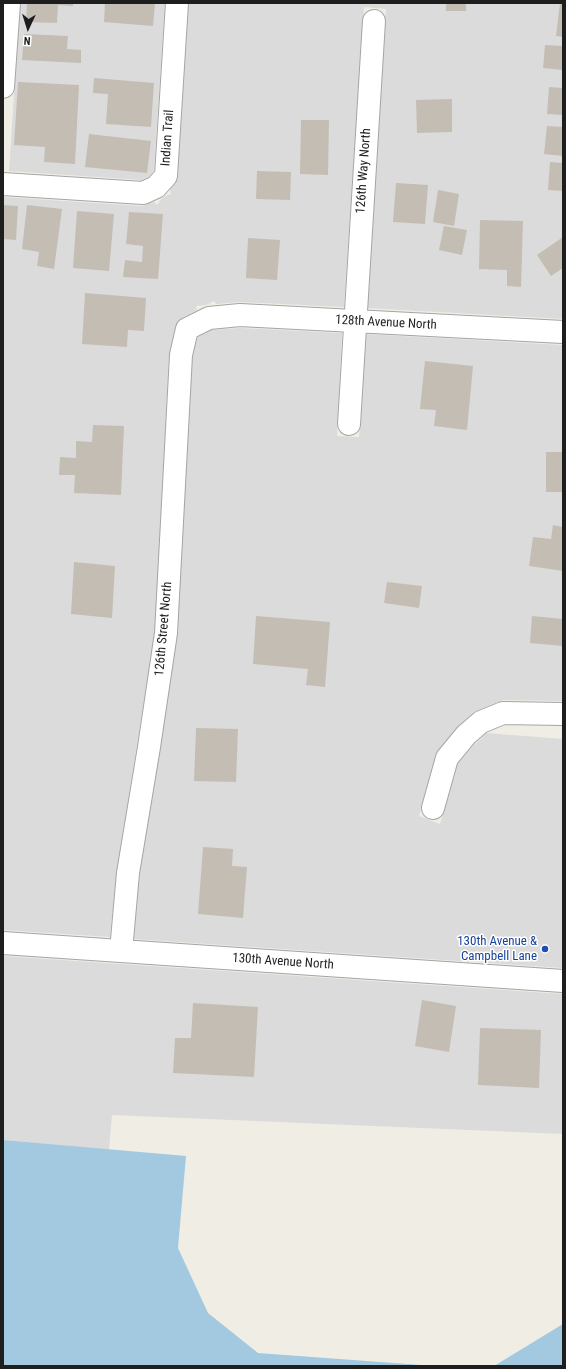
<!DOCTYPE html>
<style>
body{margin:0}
#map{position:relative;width:566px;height:1369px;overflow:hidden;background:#f0eee4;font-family:"Roboto Condensed",sans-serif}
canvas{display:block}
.frame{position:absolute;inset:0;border:4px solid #1e1e1e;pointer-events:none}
.north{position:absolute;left:8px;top:8px;width:40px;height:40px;-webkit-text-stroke:3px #fff;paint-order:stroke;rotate:184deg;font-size:11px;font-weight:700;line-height:16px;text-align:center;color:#1e1e1e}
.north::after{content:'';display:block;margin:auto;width:14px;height:18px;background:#1e1e1e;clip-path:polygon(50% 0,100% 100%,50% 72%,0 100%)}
</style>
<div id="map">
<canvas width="566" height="1369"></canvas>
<div class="frame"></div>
<div class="north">N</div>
</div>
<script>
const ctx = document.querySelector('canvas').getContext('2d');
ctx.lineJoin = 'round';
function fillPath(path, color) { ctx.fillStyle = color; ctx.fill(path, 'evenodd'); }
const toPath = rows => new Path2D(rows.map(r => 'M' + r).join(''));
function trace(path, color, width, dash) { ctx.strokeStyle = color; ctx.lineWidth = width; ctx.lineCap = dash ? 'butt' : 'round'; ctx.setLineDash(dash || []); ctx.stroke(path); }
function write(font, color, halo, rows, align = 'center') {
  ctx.font = font + ' "Roboto Condensed",sans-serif'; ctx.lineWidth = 3; ctx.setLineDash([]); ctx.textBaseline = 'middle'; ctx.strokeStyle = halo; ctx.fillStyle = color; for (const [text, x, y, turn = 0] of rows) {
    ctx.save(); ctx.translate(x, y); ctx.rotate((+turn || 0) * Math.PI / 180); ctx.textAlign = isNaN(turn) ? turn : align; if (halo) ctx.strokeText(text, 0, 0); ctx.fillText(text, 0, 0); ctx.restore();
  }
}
const residential = toPath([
 [20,3,165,3,154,170,150,176,141,180,9,171],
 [188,3,563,3,563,319,367,308,386,9,364,7,344,307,240,302,216,304,214,301,206,305,196,306,197,310,183,317,176,325,169,355,155,631,117,870,110,937,3,930,3,197,142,206,154,202,157,205,163,197,171,194,170,189,177,176],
 [240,328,342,333,337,436,359,437,365,334,563,345,563,701,503,700,474,712,454,731,439,750,419,816,440,824,457,765,474,745,487,733,563,739,563,968,133,939,139,874,177,635,192,357,197,338,211,330],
 [3,956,563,994,563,1134,112,1115,109,1150,3,1140]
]);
const water = toPath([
 [3,1140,186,1156,178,1248,208,1313,258,1353,435,1366,3,1366],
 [563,1324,563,1366,494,1366]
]);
const building = toPath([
 [27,3,73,3,73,6,58,5,57,23,26,22],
 [105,3,155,3,153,26,104,22],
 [446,3,466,3,466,11,446,11],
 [560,3,563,3,563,37,556,36],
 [24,34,68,36,67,49,81,50,81,63,22,60],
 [545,45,563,46,563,70,543,68],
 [94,78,154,83,151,127,106,124,108,94,93,93],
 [18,82,79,85,75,164,44,162,45,147,14,145],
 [549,87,563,88,563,115,547,114],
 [452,99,452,132,417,133,416,100],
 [301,120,329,120,328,175,300,174],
 [547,126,563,127,563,156,544,154],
 [89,134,151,141,147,173,85,167],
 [550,162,563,163,563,191,548,190],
 [257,171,291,172,290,200,256,199],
 [396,183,428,185,425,224,393,222],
 [438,190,459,194,454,226,433,222],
 [3,205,18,206,16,240,3,239],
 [27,205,62,209,54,269,37,266,39,252,22,249],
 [77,211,114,214,109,271,73,268],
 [129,212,163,214,158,279,123,277,125,260,142,262,143,246,126,244],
 [480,220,523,221,521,287,507,286,507,270,479,269],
 [444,226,467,230,462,255,439,250],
 [563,237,563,268,551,276,537,255],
 [248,238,280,240,277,280,246,278],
 [85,293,146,298,144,331,128,330,127,347,82,344],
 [425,361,473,366,467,430,434,426,436,410,420,409],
 [93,425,124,426,121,495,74,493,75,475,59,475,60,457,76,458,76,441,92,442],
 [546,452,563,452,563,492,546,492],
 [553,525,563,527,563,571,529,566,533,537,551,539],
 [74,562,115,566,112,618,71,614],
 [387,582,422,586,419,608,384,603],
 [256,616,330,622,325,687,306,685,308,669,253,664],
 [532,616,563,619,563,646,530,643],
 [196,728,238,729,236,782,194,781],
 [203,847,233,849,232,866,247,867,243,918,198,914],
 [422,1000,456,1006,449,1052,415,1046],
 [193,1003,258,1007,254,1077,173,1073,175,1038,191,1038],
 [480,1028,541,1030,539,1088,478,1085]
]);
const minor = toPath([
 [3,87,9,3],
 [3,184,143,193,156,187,166,176,177,3],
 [349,424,374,21],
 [433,808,447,758,466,735,481,722,503,713,563,714],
 [3,943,563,981],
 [121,951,128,873,149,747,166,633,181,355,187,329,209,318,240,315,563,332]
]);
const markers = [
 [545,949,4,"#1a4fb4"]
];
const streetNames = [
 ["Indian Trail",168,138,-86],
 ["126th Way North",364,171,-86],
 ["128th Avenue North",386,323,3],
 ["126th Street North",164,629,-85],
 ["130th Avenue North",283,962,4]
];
const transitNames = [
 ["130th Avenue &",537,942],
 ["Campbell Lane",537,957]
];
fillPath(residential, '#dcdbdb');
fillPath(water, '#a2c9e0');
fillPath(building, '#c4bdb3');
trace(minor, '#a5a5a5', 24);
trace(minor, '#fff', 22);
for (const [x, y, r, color] of markers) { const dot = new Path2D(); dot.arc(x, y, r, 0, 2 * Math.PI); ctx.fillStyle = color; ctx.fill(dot); trace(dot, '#fff', 1.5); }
write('13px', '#1e1e1e', '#fff', streetNames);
write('13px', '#164399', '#fff', transitNames, 'right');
</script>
